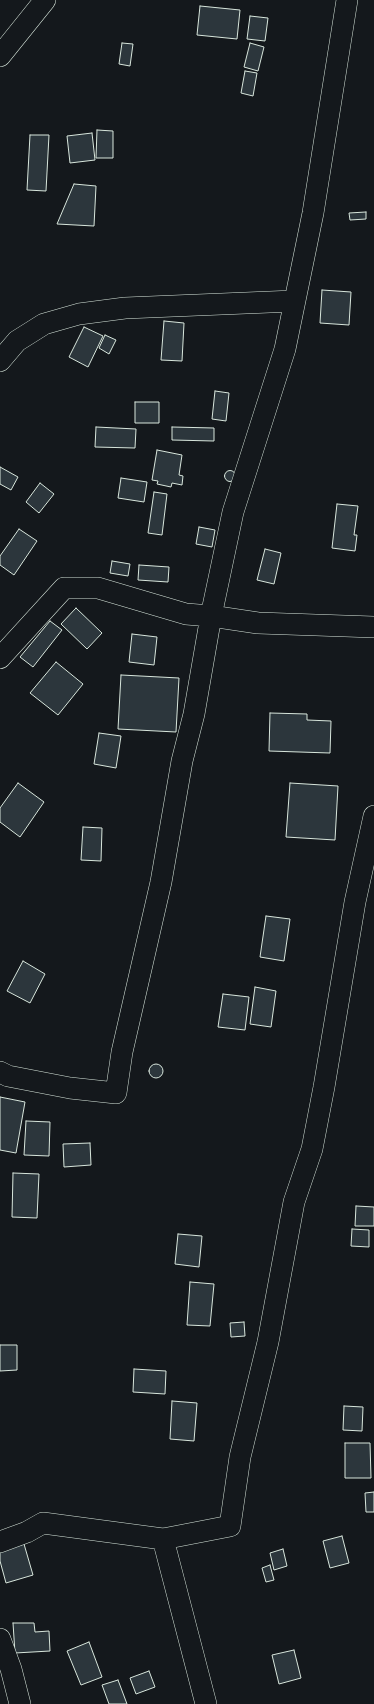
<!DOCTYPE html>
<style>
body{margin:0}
canvas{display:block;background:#14181c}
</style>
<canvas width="374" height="1704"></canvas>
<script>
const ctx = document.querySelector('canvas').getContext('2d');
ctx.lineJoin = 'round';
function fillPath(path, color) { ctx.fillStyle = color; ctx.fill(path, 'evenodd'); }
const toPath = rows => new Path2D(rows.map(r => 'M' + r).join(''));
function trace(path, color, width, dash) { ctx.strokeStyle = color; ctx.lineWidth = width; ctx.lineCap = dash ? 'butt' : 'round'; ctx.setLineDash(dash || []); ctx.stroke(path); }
const building = toPath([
 [200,6,240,10,237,39,197,35,200,6],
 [250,16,268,18,265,41,247,39,250,16],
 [122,43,133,44,130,66,119,64,122,43],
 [250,43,264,47,258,71,244,67,250,43],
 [245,71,257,73,253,96,241,93,245,71],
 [97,130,113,131,113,158,96,158,97,130],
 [92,133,95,160,70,163,67,136,92,133],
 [30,135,49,135,46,191,27,190,30,135],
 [74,184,96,186,94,226,57,224,74,184],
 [366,212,366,219,350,220,349,213,366,212],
 [322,290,351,292,349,325,320,323,322,290],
 [164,321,184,323,182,361,161,360,164,321],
 [84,327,103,336,88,367,69,357,84,327],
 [105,335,116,340,109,354,99,348,105,335],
 [215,391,229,393,226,421,212,419,215,391],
 [135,402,159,402,159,423,135,423,135,402],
 [96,427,136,429,135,448,95,447,96,427],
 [172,427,214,428,214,441,172,440,172,427],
 [157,450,182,455,179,475,183,476,182,485,172,483,171,487,157,484,158,481,152,480,157,450],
 [0,467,18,477,11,490,0,484,0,467],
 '224.5 476a5.5 5.5 0 1 1 11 0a5.5 5.5 0 1 1-11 0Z',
 [121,478,147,482,144,502,118,498,121,478],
 [40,483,54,494,39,513,26,502,40,483],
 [154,492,167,494,162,535,148,533,154,492],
 [337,504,358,506,354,535,357,535,355,551,332,548,337,504],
 [199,527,215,530,212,547,196,544,199,527],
 [19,529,37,541,14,575,0,565,0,556,19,529],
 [265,549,281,553,274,584,257,580,265,549],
 [112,561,130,564,128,576,110,573,112,561],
 [139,565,169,567,168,582,138,580,139,565],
 [76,608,102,633,87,649,61,624,76,608],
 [50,621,62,630,33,667,20,657,50,621],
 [132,634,157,637,154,665,129,662,132,634],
 [56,662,83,684,58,715,30,693,56,662],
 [121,675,179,678,176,732,118,729,121,675],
 [270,713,307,714,307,720,331,721,330,753,269,751,270,713],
 [99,733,121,736,116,768,94,764,99,733],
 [18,783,44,802,20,837,0,822,0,808,18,783],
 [290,783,338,786,335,840,286,837,290,783],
 [83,827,102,828,101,861,81,860,83,827],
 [266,916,290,919,284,961,260,957,266,916],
 [23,961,45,974,30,1003,7,991,23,961],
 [255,987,276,991,271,1027,250,1024,255,987],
 [223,994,249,997,245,1030,218,1027,223,994],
 '149 1071a7 7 0 1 1 14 0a7 7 0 1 1-14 0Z',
 [0,1097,25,1102,16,1153,0,1150,0,1097],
 [26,1121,50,1122,49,1156,24,1155,26,1121],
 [90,1143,91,1165,64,1167,63,1144,90,1143],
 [13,1173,39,1174,37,1218,12,1217,13,1173],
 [356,1206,374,1207,374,1226,355,1226,356,1206],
 [352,1229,369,1230,369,1247,351,1246,352,1229],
 [178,1234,202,1236,199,1267,175,1264,178,1234],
 [190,1282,214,1284,210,1326,187,1325,190,1282],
 [244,1322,245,1336,231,1337,230,1323,244,1322],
 [0,1345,17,1345,17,1370,0,1371,0,1345],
 [134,1369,166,1371,165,1394,133,1392,134,1369],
 [172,1401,197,1403,194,1441,170,1439,172,1401],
 [344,1406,363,1407,362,1431,343,1430,344,1406],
 [345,1443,370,1443,371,1478,345,1478,345,1443],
 [374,1492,374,1512,366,1512,365,1493,374,1492],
 [342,1536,349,1563,330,1568,323,1541,342,1536],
 [24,1544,33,1575,6,1583,0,1561,0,1551,24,1544],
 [283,1549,287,1566,274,1570,270,1553,283,1549],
 [270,1565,274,1580,266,1582,262,1568,270,1565],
 [13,1623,34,1623,35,1632,49,1631,50,1651,15,1653,13,1623],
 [89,1642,102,1677,81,1685,67,1651,89,1642],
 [294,1650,301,1678,279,1684,272,1655,294,1650],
 [149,1671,155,1687,136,1694,130,1678,149,1671],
 [118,1680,127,1704,109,1704,102,1685,118,1680]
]);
const minor = toPath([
 [0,56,45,0],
 [0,361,17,341,44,324,79,314,125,308,294,301],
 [0,658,64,588,98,588,186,614,211,616,258,623,374,627],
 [0,1072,8,1076,70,1088,116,1093,122,1052,161,882,182,761,194,714,211,616,233,512,285,349,313,213,347,0],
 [163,1539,206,1704],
 [0,1542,27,1532,43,1523,163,1539,230,1526,240,1457,268,1342,294,1202,312,1149,324,1087,355,902,374,816],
 [0,1639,11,1669,20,1704]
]);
fillPath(building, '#2c363c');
trace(building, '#d8e6dc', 1);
trace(minor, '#d8e6dc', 22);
trace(minor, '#14181c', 21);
</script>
